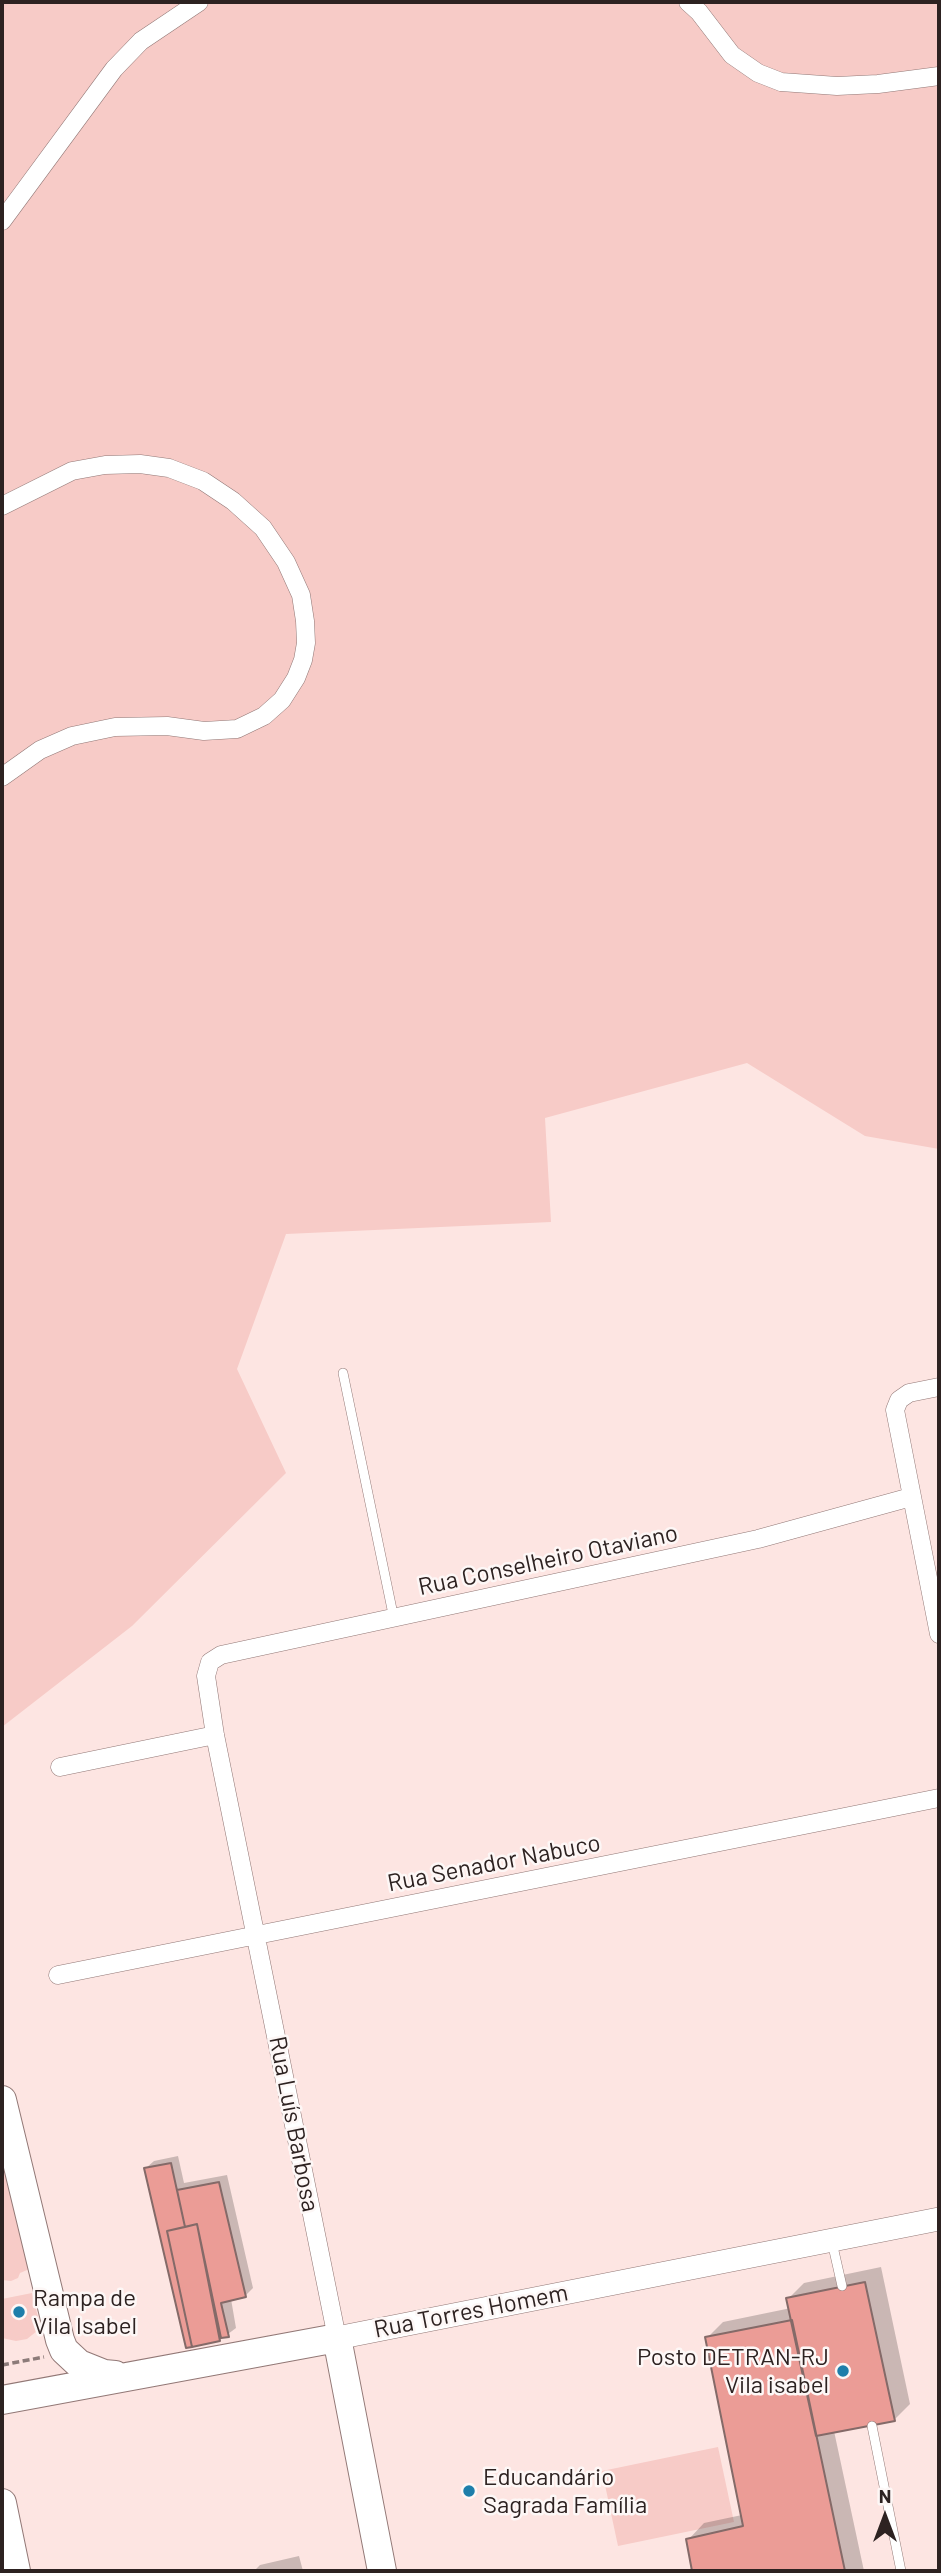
<!DOCTYPE html>
<meta charset="utf-8">
<style>
body{margin:0}
#map{position:relative;width:941px;height:2573px;overflow:hidden;background:#fde5e2;font-family:Barlow,sans-serif}
canvas{display:block}
.frame{position:absolute;inset:0;border:4px solid #2d2221;pointer-events:none}
.north{position:absolute;left:850px;top:2482px;width:70px;height:70px;-webkit-text-stroke:5px #fdf7f6;paint-order:stroke;rotate:0deg;font-size:19px;font-weight:700;line-height:28px;text-align:center;color:#2d2221}
.north::after{content:'';display:block;margin:auto;width:24px;height:32px;background:#2d2221;clip-path:polygon(50% 0,100% 100%,50% 72%,0 100%)}
</style>
<div id="map">
<canvas width="941" height="2573"></canvas>
<div class="frame"></div>
<div class="north">N</div>
</div>
<script>
const ctx = document.querySelector('canvas').getContext('2d');
ctx.lineJoin = 'round';
function fillPath(path, color) { ctx.fillStyle = color; ctx.fill(path, 'evenodd'); }
const toPath = rows => new Path2D(rows.map(r => 'M' + r).join(''));
function trace(path, color, width, dash) { ctx.strokeStyle = color; ctx.lineWidth = width; ctx.lineCap = dash ? 'butt' : 'round'; ctx.setLineDash(dash || []); ctx.stroke(path); }
function write(font, color, halo, rows, align = 'center') {
  ctx.font = font + ' Barlow,sans-serif'; ctx.lineWidth = 5; ctx.setLineDash([]); ctx.textBaseline = 'middle'; ctx.strokeStyle = halo; ctx.fillStyle = color; for (const [text, x, y, turn = 0] of rows) {
    ctx.save(); ctx.translate(x, y); ctx.rotate((+turn || 0) * Math.PI / 180); ctx.textAlign = isNaN(turn) ? turn : align; if (halo) ctx.strokeText(text, 0, 0); ctx.fillText(text, 0, 0); ctx.restore();
  }
}
const green = toPath([
 [2,2,939,2,939,1149,865,1136,747,1063,545,1118,551,1222,286,1234,237,1369,286,1473,132,1626,2,1727],
 [2,2138,34,2267,20,2273,18,2278,11,2281,2,2280],
 [32,2293,40,2325,37,2331,27,2339,16,2341,2,2338,2,2299],
 [718,2447,734,2522,618,2546,602,2471]
]);
const shadow = toPath([
 [178,2156,184,2183,227,2175,253,2288,245,2296,231,2299,236,2328,220,2340,146,2168,154,2161],
 [881,2267,910,2404,894,2420,834,2431,864,2571,694,2571,688,2540,704,2523,742,2515,707,2338,723,2322,791,2308,788,2299,804,2283],
 [299,2556,303,2571,254,2571,260,2565]
]);
const building = toPath([
 [171,2163,185,2227,167,2231,192,2347,186,2348,144,2168,171,2163],
 [219,2182,246,2297,221,2303,229,2337,221,2338,197,2224,185,2227,177,2190,219,2182],
 [197,2224,220,2341,192,2347,167,2231,197,2224],
 [865,2282,895,2421,816,2436,786,2298,865,2282],
 [792,2320,845,2571,692,2571,686,2539,743,2526,705,2337,792,2320]
]);
const path = toPath([
 [2,2365,44,2357]
]);
const service = toPath([
 [343,1373,394,1619],
 [832,2242,842,2286],
 [872,2426,901,2571]
]);
const minor = toPath([
 [688,2,699,12,732,55,758,73,781,82,837,86,878,84,939,76],
 [2,221,114,69,141,41,199,2],
 [2,506,72,471,105,465,140,464,169,468,203,481,233,501,263,528,286,562,301,595,305,621,306,643,303,660,296,678,282,700,264,716,237,729,204,731,167,726,115,727,72,736,40,750,2,777],
 [939,1387,909,1393,899,1400,895,1410,939,1634],
 [60,1767,215,1735],
 [58,1975,939,1798],
 [337,2338,215,1735,206,1676,210,1662,221,1655,758,1539,911,1497]
]);
const tertiary = toPath([
 [337,2338,939,2219]
]);
const primary = toPath([
 [2,2100,60,2340,64,2350,79,2364,104,2374,115,2375],
 [2,2400,337,2338,382,2571],
 [2,2503,16,2571]
]);
const markers = [
 [19,2312,7,"#1e7eaa"],
 [843,2371,7,"#1e7eaa"],
 [469,2491,7,"#1e7eaa"]
];
const streetNames = [
 ["Rua Conselheiro Otaviano",548,1560,-12],
 ["Rua Senador Nabuco",494,1863,-11],
 ["Rua Luís Barbosa",294,2124,79],
 ["Rua Torres Homem",471,2311,-11]
];
const poiNames = [
 ["Rampa de",33,2298],
 ["Vila Isabel",33,2326],
 ["Posto DETRAN-RJ",829,2357,"right"],
 ["Vila isabel",829,2385,"right"],
 ["Educandário",483,2477],
 ["Sagrada Família",483,2505]
];
fillPath(green, '#f7cbc7');
fillPath(shadow, '#0003');
fillPath(building, '#eb9c96');
trace(building, '#846a68', 2);
trace(service, '#927876', 10);
trace(minor, '#927876', 19);
trace(tertiary, '#927876', 24);
trace(primary, '#927876', 30);
trace(path, '#8c7b79', 3.5, [7, 3.5]);
trace(service, '#fff', 9);
trace(minor, '#fff', 18);
trace(tertiary, '#fff', 23);
trace(primary, '#fff', 28);
for (const [x, y, r, color] of markers) { const dot = new Path2D(); dot.arc(x, y, r, 0, 2 * Math.PI); ctx.fillStyle = color; ctx.fill(dot); trace(dot, '#fdf7f6', 2.5); }
write('24px', '#2d2221', '#fdf7f6', streetNames);
write('24px', '#2d2221', '#fdf7f6', poiNames, 'left');
</script>
